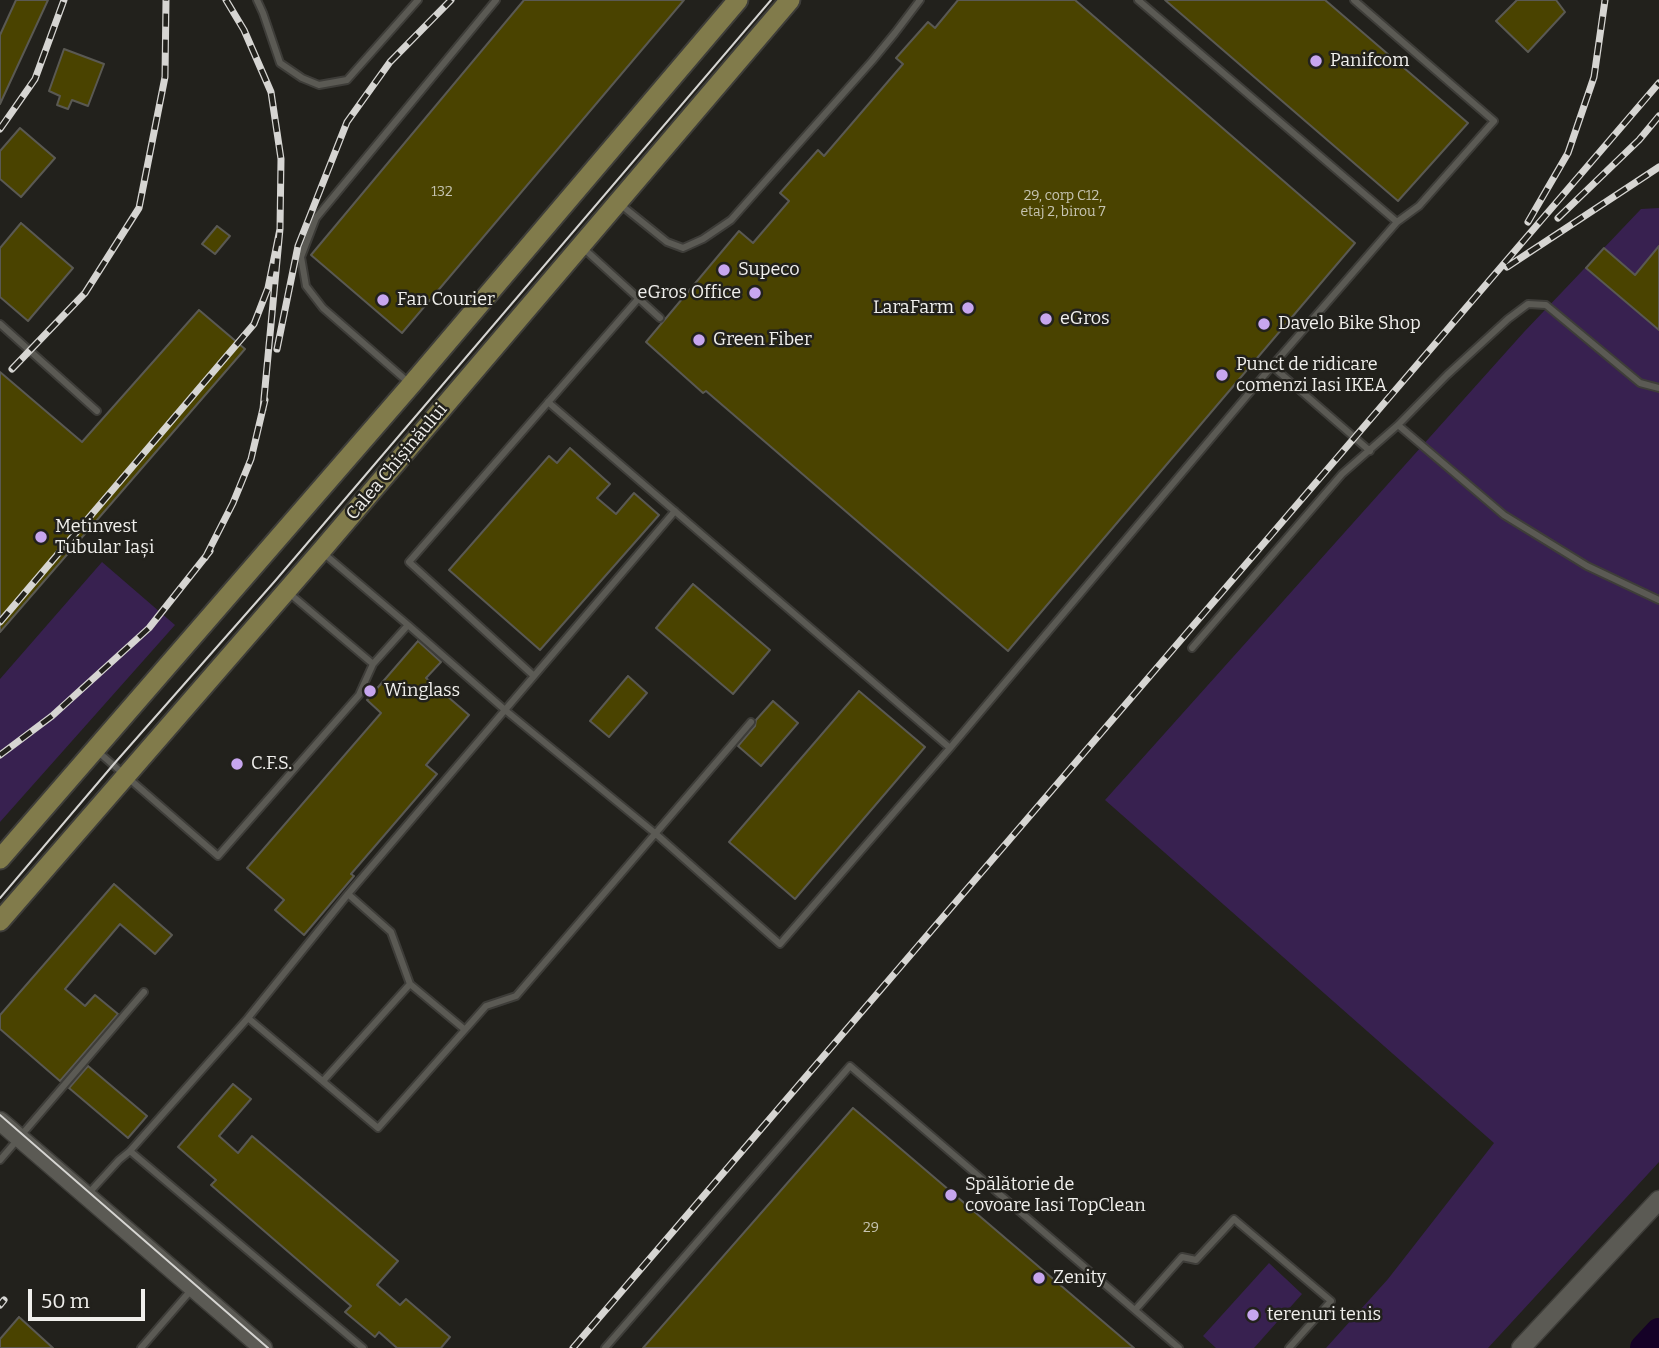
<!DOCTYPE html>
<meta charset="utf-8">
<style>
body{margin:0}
#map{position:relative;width:1659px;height:1348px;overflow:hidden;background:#22211c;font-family:Bitter,serif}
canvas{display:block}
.scale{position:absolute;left:28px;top:1289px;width:117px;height:32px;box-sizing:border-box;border:4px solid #f0efec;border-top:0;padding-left:9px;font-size:21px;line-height:24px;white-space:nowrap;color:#f0efec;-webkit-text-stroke:5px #22211c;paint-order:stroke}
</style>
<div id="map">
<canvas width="1659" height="1348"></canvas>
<div class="scale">50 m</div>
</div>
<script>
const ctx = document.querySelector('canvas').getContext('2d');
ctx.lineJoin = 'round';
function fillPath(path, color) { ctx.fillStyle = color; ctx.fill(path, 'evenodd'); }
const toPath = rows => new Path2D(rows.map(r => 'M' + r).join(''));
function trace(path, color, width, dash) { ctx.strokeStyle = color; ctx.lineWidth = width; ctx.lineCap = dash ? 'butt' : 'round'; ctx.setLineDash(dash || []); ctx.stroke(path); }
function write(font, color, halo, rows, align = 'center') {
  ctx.font = font + ' Bitter,serif'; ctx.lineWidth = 5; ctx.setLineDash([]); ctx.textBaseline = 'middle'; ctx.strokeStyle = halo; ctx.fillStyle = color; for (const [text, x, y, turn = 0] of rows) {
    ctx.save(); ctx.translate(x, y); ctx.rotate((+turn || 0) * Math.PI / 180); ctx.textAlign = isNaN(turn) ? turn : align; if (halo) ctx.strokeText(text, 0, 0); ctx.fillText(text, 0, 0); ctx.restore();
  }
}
const green = toPath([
 [1659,208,1659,1162,1488,1348,1326,1348,1388,1279,1494,1143,1105,800,1524,332,1641,209],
 [102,562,175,625,0,822,0,679],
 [1269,1263,1302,1294,1254,1348,1216,1348,1203,1336]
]);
const river = toPath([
 [1644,1348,1659,1332]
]);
const building = toPath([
 [16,0,48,0,0,104,0,35,16,0],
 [524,0,684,0,402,333,311,255,524,0],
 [958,0,1075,0,1355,243,1008,651,706,391,703,393,646,342,739,231,753,243,789,201,780,193,818,150,824,156,903,64,896,58,928,22,935,28,958,0],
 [1165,0,1325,0,1468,123,1398,201,1165,0],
 [1517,0,1556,0,1565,12,1528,52,1496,21,1517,0],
 [64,49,104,64,88,106,72,100,68,109,57,105,60,96,49,91,64,49],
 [20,128,55,158,21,197,0,179,0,151,20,128],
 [21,223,73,268,28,321,0,297,0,248,21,223],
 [217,226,230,236,215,254,202,244,217,226],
 [1659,246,1659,330,1586,268,1604,248,1635,275,1659,246],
 [199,310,245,349,0,632,0,372,82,442,199,310],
 [570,448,610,484,597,498,616,514,634,493,659,515,540,650,449,570,549,456,557,463,570,448],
 [693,584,770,650,733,694,656,628,693,584],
 [418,641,441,662,426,678,469,715,426,765,437,774,351,874,354,876,304,935,275,910,284,900,247,868,381,713,367,700,418,641],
 [628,676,647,693,609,737,590,721,628,676],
 [859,691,925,747,795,899,729,842,859,691],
 [773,701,798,723,761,766,738,746,755,726,756,720,773,701],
 [114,884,172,935,155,954,120,924,65,989,85,1006,95,995,118,1014,60,1081,0,1029,0,1015,114,884],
 [88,1066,147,1116,128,1138,69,1088,88,1066],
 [233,1084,251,1099,219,1136,238,1153,252,1136,398,1261,377,1285,400,1305,406,1299,450,1337,441,1348,397,1348,379,1332,375,1337,345,1312,351,1306,211,1185,216,1180,178,1147,233,1084],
 [853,1108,1134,1348,643,1348,853,1108],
 [19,1317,53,1348,0,1348,0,1339,19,1317]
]);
const lane = toPath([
 [257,0,263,13,280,63,302,78,319,85,347,80,418,0],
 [1138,0,1397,222,1419,206,1494,121,1354,0],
 [621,205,667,242,683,248,703,239,731,220,754,194,872,61,895,33,920,0],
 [582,247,660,318],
 [0,324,97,411],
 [1272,366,1370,451],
 [408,382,323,308,306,286,301,257,316,218,496,0],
 [548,402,950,748],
 [1398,425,1504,515,1587,566,1659,600],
 [289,593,373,664],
 [408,625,505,710,656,834,780,944,950,748,1272,366,1397,222],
 [1192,648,1342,474,1398,425,1447,375,1508,319,1528,304,1546,305,1640,383,1659,388],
 [534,676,675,511],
 [96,750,218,856,359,695,373,664,408,625,322,552],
 [348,894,391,932,410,984,464,1029],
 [248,1018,378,1128,486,1006,516,996,751,722],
 [323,1081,410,984],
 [130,1151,363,1348],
 [0,1160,144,992],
 [88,1194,119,1160,130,1151,248,1018,348,894,534,676,409,562,638,299],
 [1135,1310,1182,1257,1196,1260,1234,1219,1331,1301,1289,1348],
 [141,1348,192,1289],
 [605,1348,850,1066,1179,1348]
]);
const secondary = toPath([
 [0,1121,263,1348],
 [1521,1348,1659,1200]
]);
const primary = toPath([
 [0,859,411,385,738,0],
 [0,921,321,551,790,0]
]);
const tram = toPath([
 [0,898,113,765,275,581,771,0],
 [0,1115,268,1348]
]);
const rail = toPath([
 [226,0,244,30,271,92,281,159,280,229],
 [0,129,35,79,64,0],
 [1558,218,1639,140,1659,116],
 [1528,222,1568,153,1594,77,1605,0],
 [1507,267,1659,167],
 [277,349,298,246,347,122,390,62,451,0],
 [12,369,85,293,139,208,165,77,166,0],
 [205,558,233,503,251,459,265,400],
 [0,622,254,324,268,288,280,229,263,409],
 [0,755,52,716,149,628,210,551],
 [0,1305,4,1300],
 [573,1348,1659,83]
]);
const markers = [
 [1316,61,7,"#c7a6ef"],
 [724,270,7,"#c7a6ef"],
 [755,293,7,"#c7a6ef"],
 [383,300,7,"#c7a6ef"],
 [968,308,7,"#c7a6ef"],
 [1046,319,7,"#c7a6ef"],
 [1264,324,7,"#c7a6ef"],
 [699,340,7,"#c7a6ef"],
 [1222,375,7,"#c7a6ef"],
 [41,537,7,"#c7a6ef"],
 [370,691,7,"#c7a6ef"],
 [237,764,7,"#c7a6ef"],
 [951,1195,7,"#c7a6ef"],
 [1039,1278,7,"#c7a6ef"],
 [1253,1315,7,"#c7a6ef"]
];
const numberNames = [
 ["132",442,192],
 ["29, corp C12,",1063,196],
 ["etaj 2, birou 7",1063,212],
 ["29",871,1228]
];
const poiNames = [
 ["Panifcom",1330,61],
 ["Supeco",738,270],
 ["eGros Office",741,293,"right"],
 ["Fan Courier",397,300],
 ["LaraFarm",954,308,"right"],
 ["eGros",1060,319],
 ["Davelo Bike Shop",1278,324],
 ["Green Fiber",713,340],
 ["Punct de ridicare",1236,365],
 ["comenzi Iasi IKEA",1236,386],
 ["Metinvest",55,527],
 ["Tubular Iași",55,548],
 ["Winglass",384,691],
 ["C.F.S.",251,764],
 ["Spălătorie de",965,1185],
 ["covoare Iasi TopClean",965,1206],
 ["Zenity",1053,1278],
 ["terenuri tenis",1267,1315]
];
const streetNames = [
 ["Calea Chișinăului",397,462,-50]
];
fillPath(green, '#382150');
trace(river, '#150127', 28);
fillPath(building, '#4a4300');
trace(building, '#5a5953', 2);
trace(lane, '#3e3d39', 10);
trace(secondary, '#3e3d39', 21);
trace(primary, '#3e3d39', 23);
trace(lane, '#5b5a54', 6);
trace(secondary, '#5b5a54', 18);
trace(primary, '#817b4b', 19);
trace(tram, '#d6d5d2', 2);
trace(rail, '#d6d5d2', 7);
trace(rail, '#22211c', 4.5, [13]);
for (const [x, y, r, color] of markers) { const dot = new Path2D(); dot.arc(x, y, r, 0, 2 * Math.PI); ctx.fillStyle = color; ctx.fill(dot); trace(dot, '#22211c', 2.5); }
write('14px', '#c6c4b1', null, numberNames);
write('18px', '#f0efec', '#22211c', poiNames, 'left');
write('18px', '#f0efec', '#22211c', streetNames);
</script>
